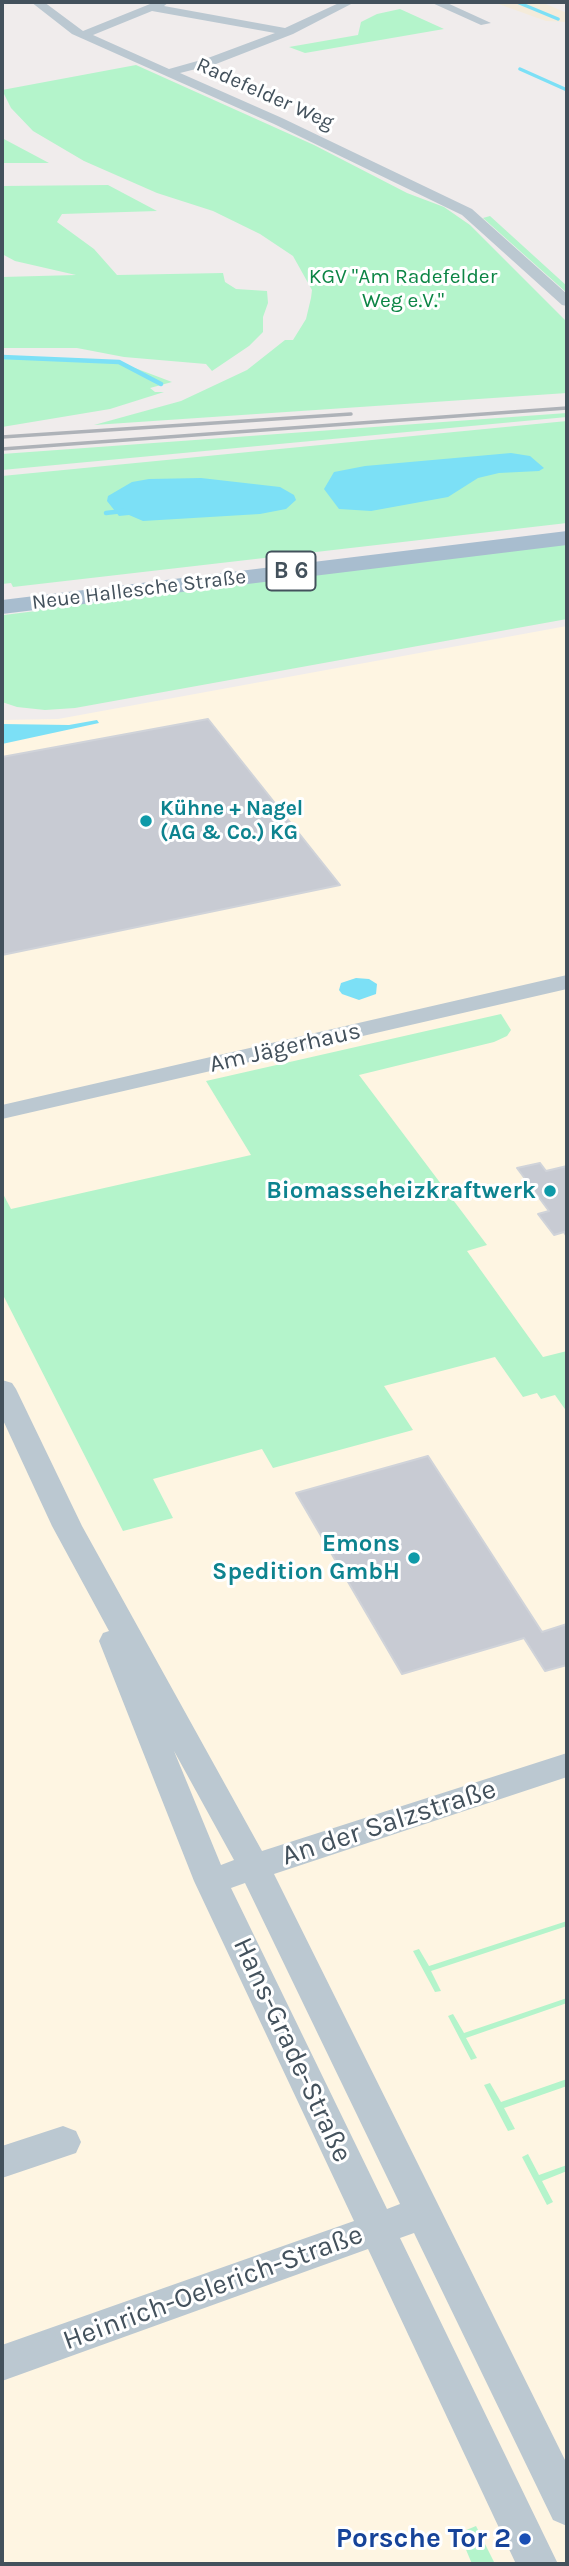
<!DOCTYPE html>
<meta charset="utf-8">
<style>
body{margin:0}
#map{position:relative;width:569px;height:2566px;overflow:hidden;background:#f0ecec;font-family:Karla,sans-serif}
canvas{display:block}
.frame{position:absolute;inset:0;border:4px solid #43515c;pointer-events:none}
</style>
<div id="map">
<canvas width="569" height="2566"></canvas>
<div class="frame"></div>
</div>
<script>
const ctx = document.querySelector('canvas').getContext('2d');
ctx.lineJoin = 'round';
function fillPath(path, color) { ctx.fillStyle = color; ctx.fill(path, 'evenodd'); }
const toPath = rows => new Path2D(rows.map(r => 'M' + r).join(''));
function trace(path, color, width, dash) { ctx.strokeStyle = color; ctx.lineWidth = width; ctx.lineCap = dash ? 'butt' : 'round'; ctx.setLineDash(dash || []); ctx.stroke(path); }
function write(font, color, halo, rows, align = 'center') {
  ctx.font = font + ' Karla,sans-serif'; ctx.lineWidth = 6; ctx.setLineDash([]); ctx.textBaseline = 'middle'; ctx.strokeStyle = halo; ctx.fillStyle = color; for (const [text, x, y, turn = 0] of rows) {
    ctx.save(); ctx.translate(x, y); ctx.rotate((+turn || 0) * Math.PI / 180); ctx.textAlign = isNaN(turn) ? turn : align; if (halo) ctx.strokeText(text, 0, 0); ctx.fillText(text, 0, 0); ctx.restore();
  }
}
const commercial = toPath([
 [567,626,567,2564,2,2564,2,720,58,719]
]);
const green = toPath([
 [400,9,444,29,305,53,289,47,358,35,361,22,377,14],
 [136,65,314,145,407,193,444,207,470,225,567,322,567,393,94,425,181,401,247,370,285,340,293,340,306,319,311,298,312,290,293,256,260,234,213,211,157,193,84,161,33,131,11,108,2,90],
 [2,138,49,163,2,163],
 [108,185,157,211,62,214,57,222,94,249,117,275,223,273,225,282,236,289,267,291,268,303,263,317,263,332,249,346,212,371,206,364,124,357,77,348,2,348,2,277,76,275,15,261,2,254,2,186],
 [490,216,567,286,567,293,483,218],
 [2,357,119,362,172,382,150,388,155,392,164,392,110,409,2,427],
 [567,413,567,417,2,470,2,454],
 [567,421,567,523,13,587,11,583,2,584,2,476],
 [567,543,567,619,75,708,45,710,17,707,2,702,2,616,4,615,36,611,35,607],
 [501,1014,511,1030,507,1036,494,1042,359,1075,487,1245,467,1251,543,1357,567,1351,567,1412,555,1395,541,1399,537,1393,523,1397,495,1357,384,1386,413,1430,273,1468,262,1449,153,1479,173,1518,123,1531,2,1293,2,1192,11,1209,251,1155,206,1081],
 [567,1921,567,1926,431,1971,441,1991,435,1992,413,1951,419,1949,429,1966],
 [567,1998,567,2003,466,2038,477,2058,471,2060,448,2016,453,2014,464,2033],
 [567,2079,567,2086,504,2108,515,2129,508,2131,484,2085,490,2083,501,2102],
 [528,2154,539,2175,567,2165,567,2171,542,2181,553,2202,547,2205,522,2157],
 [476,2526,495,2564,472,2564,459,2533]
]);
const sand = toPath([
 [493,2,541,2,567,13,567,22,546,21]
]);
const water = toPath([
 [511,453,530,456,544,468,539,471,499,473,478,478,448,497,371,511,339,509,324,489,334,472,365,466],
 [201,478,280,487,294,495,296,500,286,509,260,514,143,521,129,515,119,516,107,501,108,496,132,482,149,479],
 [97,720,99,723,2,744,2,724,69,725],
 [356,978,369,979,377,984,376,994,359,1000,342,994,339,990,341,983]
]);
const streamFar1 = toPath([
 [517,2,558,19],
 [520,69,567,90]
]);
const stream = toPath([
 [2,357,119,362,161,384],
 [106,513,123,511]
]);
const building = toPath([
 [208,719,340,885,2,955,2,757,208,719],
 [540,1163,546,1171,567,1166,567,1237,564,1232,554,1235,538,1214,549,1211,517,1168,540,1163],
 [428,1456,542,1632,567,1624,567,1665,545,1671,524,1638,402,1674,296,1493,428,1456]
]);
const minor = toPath([
 [31,2,44,2,83,31,155,2,169,2,164,6,285,28,341,2,355,2,293,34,216,64,180,73,282,118,472,209,567,294,567,306,562,305,462,215,274,124,72,34,31,2],
 [152,11,275,33,208,58,169,69,93,35,152,11],
 [430,2,445,2,491,23,481,25,430,2],
 [567,975,567,989,2,1119,2,1105,567,975],
 [2,1380,12,1383,16,1389,82,1526,262,1851,567,1753,567,1777,274,1874,567,2464,567,2526,553,2520,414,2233,400,2238,558,2564,516,2564,368,2249,2,2381,2,2345,354,2221,194,1881,99,1641,103,1633,109,1631,52,1526,2,1418,2,1380],
 [174,1751,234,1860,221,1865,174,1751],
 [245,1883,400,2204,387,2209,231,1888,245,1883],
 [63,2126,76,2131,81,2142,76,2153,2,2178,2,2146,63,2126]
]);
const major = toPath([
 [567,531,567,545,2,614,2,600,567,531]
]);
const rail = toPath([
 [2,437,351,414],
 [2,449,567,408]
]);
const markers = [
 [146,821,7,"#0f9aa8"],
 [550,1191,7,"#0f9aa8"],
 [414,1558,7,"#0f9aa8"],
 [525,2539,7,"#1a4fb4"]
];
const farStreetnames = [
 ["Radefelder Weg",265,94,24],
 ["Neue Hallesche Straße",139,590,-7]
];
const farParknames = [
 ["KGV \"Am Radefelder",403,277],
 ["Weg e.V.\"",403,301]
];
const farCulturenames = [
 ["Kühne + Nagel",160,809],
 ["(AG & Co.) KG",160,833]
];
const shields = [
 [291,571,49]
];
const shieldNames = [
 ["B 6",291,571]
];
const streetNames = [
 ["Am Jägerhaus",285,1048,-13]
];
const cultureNames = [
 ["Biomasseheizkraftwerk",536,1191],
 ["Emons",400,1544],
 ["Spedition GmbH",400,1572]
];
const nearStreetnames = [
 ["An der Salzstraße",389,1823,-18],
 ["Hans-Grade-Straße",292,2050,65],
 ["Heinrich-Oelerich-Straße",213,2288,-20]
];
const nearTransitnames = [
 ["Porsche Tor 2",511,2539]
];
fillPath(commercial, '#fef5e2');
fillPath(green, '#b4f4cb');
fillPath(sand, '#f4ebda');
fillPath(water, '#7ce0f6');
trace(streamFar1, '#7ce0f6', 3.5);
trace(stream, '#7ce0f6', 4.5);
fillPath(building, '#c8cbd3');
trace(building, '#d0d3d9', 2);
fillPath(minor, '#bbc8d1');
fillPath(major, '#a8bdcf');
trace(rail, '#aeb2b8', 3.5);
for (const [x, y, r, color] of markers) { const dot = new Path2D(); dot.arc(x, y, r, 0, 2 * Math.PI); ctx.fillStyle = color; ctx.fill(dot); trace(dot, '#fff', 2.5); }
write('21px', '#43515c', '#fff', farStreetnames);
write('21px', '#0c8545', '#fff', farParknames);
write('bold 21px', '#0d838f', '#fff', farCulturenames, 'left');
for (const [x, y, w] of shields) { const box = new Path2D(); box.roundRect(x - w / 2, y - 19.5, w, 39, 5); ctx.fillStyle = '#fff'; ctx.fill(box); trace(box, '#43515c', 2); }
write('bold 23px', '#43515c', null, shieldNames);
write('24px', '#43515c', '#fff', streetNames);
write('bold 24px', '#0d838f', '#fff', cultureNames, 'right');
write('28px', '#43515c', '#fff', nearStreetnames);
write('bold 28px', '#164399', '#fff', nearTransitnames, 'right');
</script>
